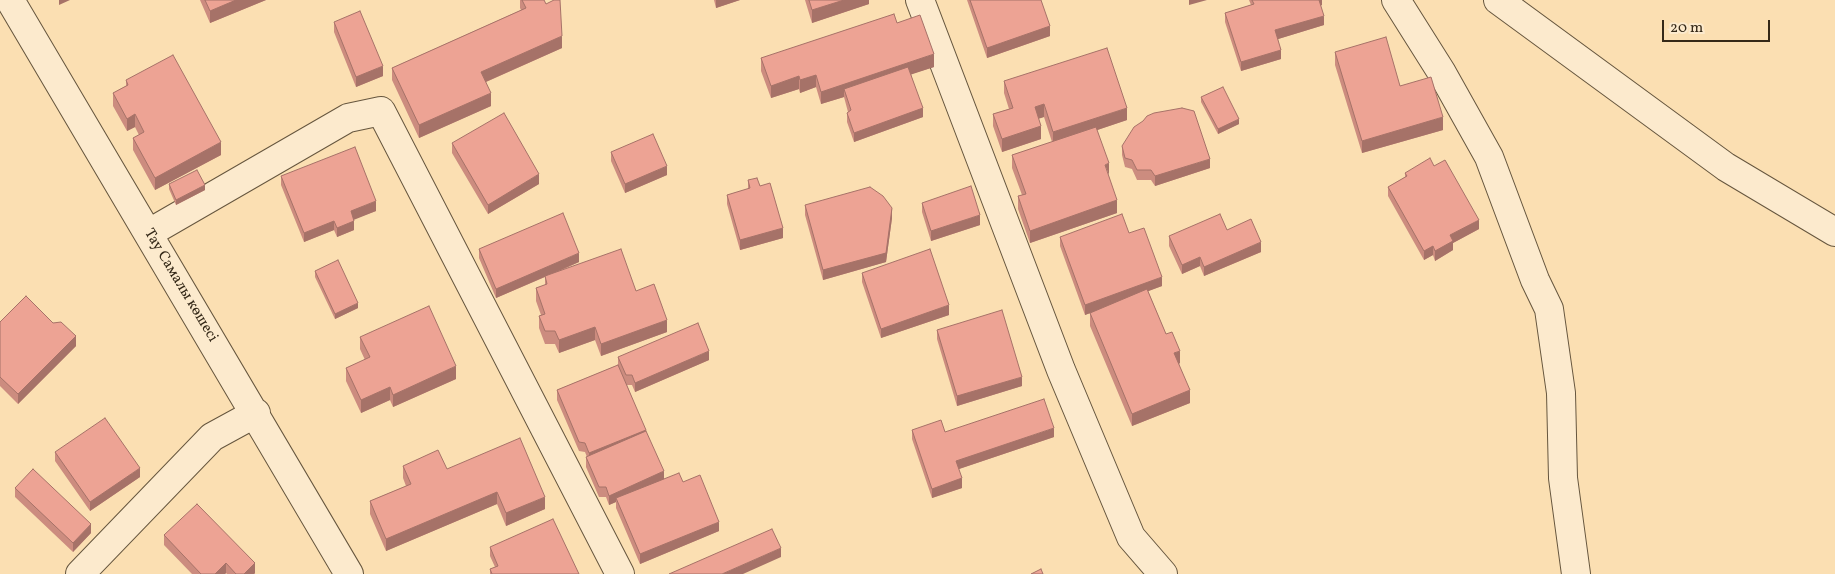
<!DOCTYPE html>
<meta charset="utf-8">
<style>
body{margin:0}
#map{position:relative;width:1835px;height:574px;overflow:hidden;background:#fbdfb2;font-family:Vollkorn,serif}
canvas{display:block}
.scale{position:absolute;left:1662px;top:20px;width:108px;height:22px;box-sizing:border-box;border:2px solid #352918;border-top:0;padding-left:6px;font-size:15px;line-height:18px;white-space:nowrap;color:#352918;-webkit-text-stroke:4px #fceacd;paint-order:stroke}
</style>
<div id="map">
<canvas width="1835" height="574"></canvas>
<div class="scale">20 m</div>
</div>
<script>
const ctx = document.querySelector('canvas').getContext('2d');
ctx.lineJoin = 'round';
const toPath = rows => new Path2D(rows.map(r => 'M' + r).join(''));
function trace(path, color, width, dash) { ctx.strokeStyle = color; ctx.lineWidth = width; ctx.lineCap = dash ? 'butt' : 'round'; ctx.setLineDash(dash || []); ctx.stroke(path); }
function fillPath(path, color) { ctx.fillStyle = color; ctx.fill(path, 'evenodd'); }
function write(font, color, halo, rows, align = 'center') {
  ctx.font = font + ' Vollkorn,serif'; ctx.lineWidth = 4; ctx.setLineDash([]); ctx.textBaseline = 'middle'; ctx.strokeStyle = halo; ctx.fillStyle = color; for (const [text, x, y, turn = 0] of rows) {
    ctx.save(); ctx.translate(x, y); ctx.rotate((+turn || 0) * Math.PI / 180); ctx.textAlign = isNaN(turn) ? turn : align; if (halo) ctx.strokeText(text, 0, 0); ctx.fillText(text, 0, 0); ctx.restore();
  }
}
const minor = toPath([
 [10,0,349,574],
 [920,0,1061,370,1131,537,1163,574],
 [1396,0,1442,73,1489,157,1535,280,1549,309,1561,393,1563,478,1576,574],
 [1498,0,1726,167,1835,232],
 [149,233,348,118,381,111,620,574],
 [80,574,212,437,256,413]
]);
const wall = toPath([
 [200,0,266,0,210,23],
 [520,0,544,0,562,48,486,82,491,106,419,138,392,80,392,68,521,10,520,8],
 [714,0,740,0,716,8],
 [805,0,869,0,869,4,812,23],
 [967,0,1041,0,1050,36,987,58],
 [1249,0,1322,0,1322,5,1320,5,1324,25,1278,39,1281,59,1241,71,1225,22,1225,13,1251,5],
 [334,22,383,76,356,87,334,32],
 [897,23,934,67,911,74,923,117,854,142,847,122,847,113,848,112,844,97,821,104,816,87,800,93,799,89,771,98,761,71,761,58],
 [1335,52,1400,86,1443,130,1362,153,1335,65],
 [126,80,221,155,155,190,133,150,133,138,139,135,135,127,127,131,113,106,113,93,126,86],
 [1004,81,1127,120,1097,130,1117,213,1030,243,1018,209,1018,196,1022,195,1012,168,1012,155,1052,142,1044,117,1038,118,1041,139,1002,152,993,126,993,114,1009,109,1004,93],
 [1201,97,1239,124,1218,134,1201,102],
 [452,143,539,184,488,214,452,153],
 [1122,146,1210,168,1155,186,1151,180,1137,180,1132,169,1125,167,1122,155],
 [611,152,667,175,625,193,611,161],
 [1434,166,1479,229,1453,243,1453,250,1435,261,1433,255,1424,260,1388,196,1388,187,1405,177,1405,173],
 [281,176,376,211,354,219,354,230,337,237,334,230,304,242,281,185],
 [748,180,760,186,783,238,740,250,727,204,727,195,748,189],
 [169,184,205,190,176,205,169,189],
 [922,203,980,225,931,241,922,212],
 [805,205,892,218,886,262,823,280,805,215],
 [1227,230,1261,252,1204,276,1200,266,1182,274,1169,246,1169,236],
 [1129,233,1162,286,1148,291,1166,334,1180,363,1179,364,1190,403,1132,426,1090,326,1090,313,1100,309,1085,315,1060,246,1060,237],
 [479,249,579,262,562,270,636,291,667,332,601,356,595,340,559,353,555,344,545,344,539,328,539,316,541,315,536,301,536,288,545,285,545,277,496,298,479,258],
 [315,271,358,308,335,319,315,277],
 [862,273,949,315,881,338,862,282],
 [0,322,53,323,76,346,18,404,0,386],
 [937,330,1022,386,957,406,937,339],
 [360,337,456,379,393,407,390,400,361,413,346,381,346,368,365,360,360,349],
 [618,357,709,360,635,392,632,385,627,385,664,479,683,482,719,531,640,564,616,508,616,502,609,505,606,497,599,497,586,467,586,457,587,457,585,452,579,451,557,400,557,390,618,365],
 [912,430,945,432,1054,437,959,469,962,488,932,498,912,439],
 [55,452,140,477,90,511,55,461],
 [403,466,447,469,545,509,506,526,497,504,386,551,370,514,370,501,406,486,403,478],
 [15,488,91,533,73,552,15,497],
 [164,535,255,573,254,574,227,574,226,573,225,574,192,574,164,545],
 [490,547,579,574,490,574,490,569,495,567,490,556]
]);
const shadedWall = toPath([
 [59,0,70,0,59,5],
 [236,0,266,0,210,23,210,11],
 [716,0,740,0,716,8],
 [844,0,869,0,869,4,812,23,812,10],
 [1189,0,1207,0,1189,5],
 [1318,0,1322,0,1322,5,1318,7],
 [1324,16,1324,25,1275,40,1275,30],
 [1050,26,1050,36,987,58,987,48],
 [562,36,562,48,481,84,481,72],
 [1281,50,1281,59,1241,71,1241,62],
 [934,54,934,67,846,96,844,89,844,97,821,104,821,92],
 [383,66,383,76,356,87,356,77],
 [816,75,816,87,800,93,800,80],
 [799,76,799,89,771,98,771,86],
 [491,93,491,106,419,138,419,125],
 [1044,104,1044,117,1035,120,1035,107],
 [923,108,923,117,854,142,854,133],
 [1127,108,1127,120,1053,145,1053,132],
 [135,114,135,127,127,131,127,119],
 [1443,117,1443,130,1362,153,1362,141],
 [1239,119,1239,124,1218,134,1218,129],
 [1041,126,1041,139,1002,152,1002,139],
 [221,142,221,155,155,190,155,178],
 [1210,159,1210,168,1155,186,1155,176],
 [1109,163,1109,175,1105,165],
 [667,166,667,175,625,193,625,184],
 [539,174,539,184,488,214,488,205],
 [205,185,205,190,176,205,176,200],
 [1117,200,1117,213,1030,243,1030,231],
 [376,201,376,211,351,221,351,211],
 [892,208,892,218,886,262,823,280,823,270],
 [980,215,980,225,931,241,931,231],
 [1479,220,1479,229,1453,243,1453,250,1435,261,1435,251,1450,235],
 [334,221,334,230,304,242,304,233],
 [354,221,354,230,337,237,337,228],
 [783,228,783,238,740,250,740,240],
 [1261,242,1261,252,1204,276,1204,267],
 [1433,246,1433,255,1424,260,1424,251],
 [579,253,579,262,496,298,496,289],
 [1200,257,1200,266,1182,274,1182,265],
 [1162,277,1162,286,1085,315,1085,305],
 [358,303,358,308,335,319,335,314],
 [949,305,949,315,881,338,881,329],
 [667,320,667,332,601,356,601,344],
 [595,327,595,340,559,353,559,340],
 [76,336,76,346,18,404,18,394],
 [709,351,709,360,635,392,635,383],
 [1180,351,1180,363,1174,366,1174,353],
 [456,366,456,379,393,407,393,395],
 [1022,377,1022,386,957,406,957,396],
 [390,387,390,400,361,413,361,400],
 [1190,390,1190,403,1132,426,1132,414],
 [1054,428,1054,437,956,470,956,461],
 [646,430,646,439,589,463,589,453],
 [140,468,140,477,90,511,90,502],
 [664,471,664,481,616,498,616,502,609,505,609,496],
 [962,478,962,488,932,498,932,489],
 [497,492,497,504,386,551,386,539],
 [545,497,545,509,506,526,506,513],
 [719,522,719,531,640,564,640,554],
 [91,524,91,533,73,552,73,543],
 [781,548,781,557,743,574,722,574],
 [226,563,226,573,225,574,215,574],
 [255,563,255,573,254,574,244,574]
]);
const building = toPath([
 [205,0,236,0,210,11,205,0],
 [522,0,544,0,546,4,554,0,560,0,562,36,481,72,491,93,419,125,392,68,526,8,522,0],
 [809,0,844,0,812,10,809,0],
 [970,0,1041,0,1050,26,987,48,970,0],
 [1252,0,1319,0,1324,16,1275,30,1281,50,1241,62,1225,13,1254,4,1252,0],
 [360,11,383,66,356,77,334,22,360,11],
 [894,14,897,23,920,15,934,54,821,92,816,75,800,80,799,76,771,86,761,58,894,14],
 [1386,37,1400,86,1431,77,1443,117,1362,141,1335,52,1386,37],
 [1107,48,1127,108,1053,132,1044,104,1035,107,1041,126,1002,139,993,114,1013,108,1004,81,1107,48],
 [173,55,221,142,155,178,133,138,144,132,135,114,127,119,113,93,128,85,126,80,173,55],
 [908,67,923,108,854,133,847,113,851,110,844,89,908,67],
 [1223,87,1239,119,1218,129,1201,97,1223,87],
 [1182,108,1194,111,1210,159,1155,176,1151,170,1137,170,1132,160,1125,158,1122,146,1134,127,1143,121,1147,116,1154,113,1182,108],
 [504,113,539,174,488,205,452,143,504,113],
 [1096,127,1109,163,1105,165,1117,200,1030,231,1018,196,1026,194,1012,155,1096,127],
 [653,134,667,166,625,184,611,152,653,134],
 [355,147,376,201,351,211,354,221,337,228,334,221,304,233,281,176,355,147],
 [1430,158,1434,166,1445,160,1479,220,1450,235,1453,241,1435,251,1433,246,1424,251,1388,187,1407,176,1405,173,1430,158],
 [197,170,205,185,176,200,169,184,197,170],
 [757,178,760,186,770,183,783,228,740,240,727,195,750,188,748,180,757,178],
 [971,186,980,215,931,231,922,203,971,186],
 [870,187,883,196,892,208,886,253,823,270,805,205,870,187],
 [563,213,579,253,496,289,479,249,563,213],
 [1122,214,1129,233,1144,228,1162,277,1085,305,1060,237,1122,214],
 [1220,214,1227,230,1251,219,1261,242,1204,267,1200,257,1182,265,1169,236,1220,214],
 [621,249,636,291,654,284,667,320,601,344,595,327,559,340,555,331,545,331,539,316,545,314,536,288,547,284,545,276,621,249],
 [930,249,949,305,881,329,862,273,930,249],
 [338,260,358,303,335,314,315,271,338,260],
 [1147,289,1166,334,1172,332,1180,351,1174,353,1190,390,1132,414,1090,313,1147,289],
 [26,296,53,323,61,322,76,336,18,394,0,377,0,322,26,296],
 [429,306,456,366,393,395,390,387,361,400,346,368,370,357,360,337,429,306],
 [1002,310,1022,377,957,396,937,330,1002,310],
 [698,323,709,351,635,383,632,375,626,375,618,357,698,323],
 [618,365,646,430,589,453,585,443,579,442,557,390,618,365],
 [1044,399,1054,428,956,461,962,478,932,489,912,430,941,420,945,432,1044,399],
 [105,418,140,468,90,502,55,452,105,418],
 [646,431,664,471,609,496,606,487,599,487,586,457,646,431],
 [520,438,545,497,506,513,497,492,386,539,370,501,411,484,403,466,438,450,447,469,520,438],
 [33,469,91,524,73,543,15,488,33,469],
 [679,473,683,482,700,475,719,522,640,554,616,498,679,473],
 [197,504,255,563,244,574,236,574,226,563,215,574,201,574,164,535,197,504],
 [553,519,579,574,492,574,490,569,498,566,490,547,553,519],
 [772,529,781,548,722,574,669,574,772,529],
 [1041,569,1043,574,1031,574,1041,569]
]);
const streetNames = [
 ["Тау Самалы көшесі",180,286,59]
];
trace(minor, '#66563e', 30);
trace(minor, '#fceacd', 28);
fillPath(wall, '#cc8c7f');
fillPath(shadedWall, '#a67268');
fillPath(building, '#eda394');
trace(building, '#a67268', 1);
write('15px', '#352918', '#fceacd', streetNames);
</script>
